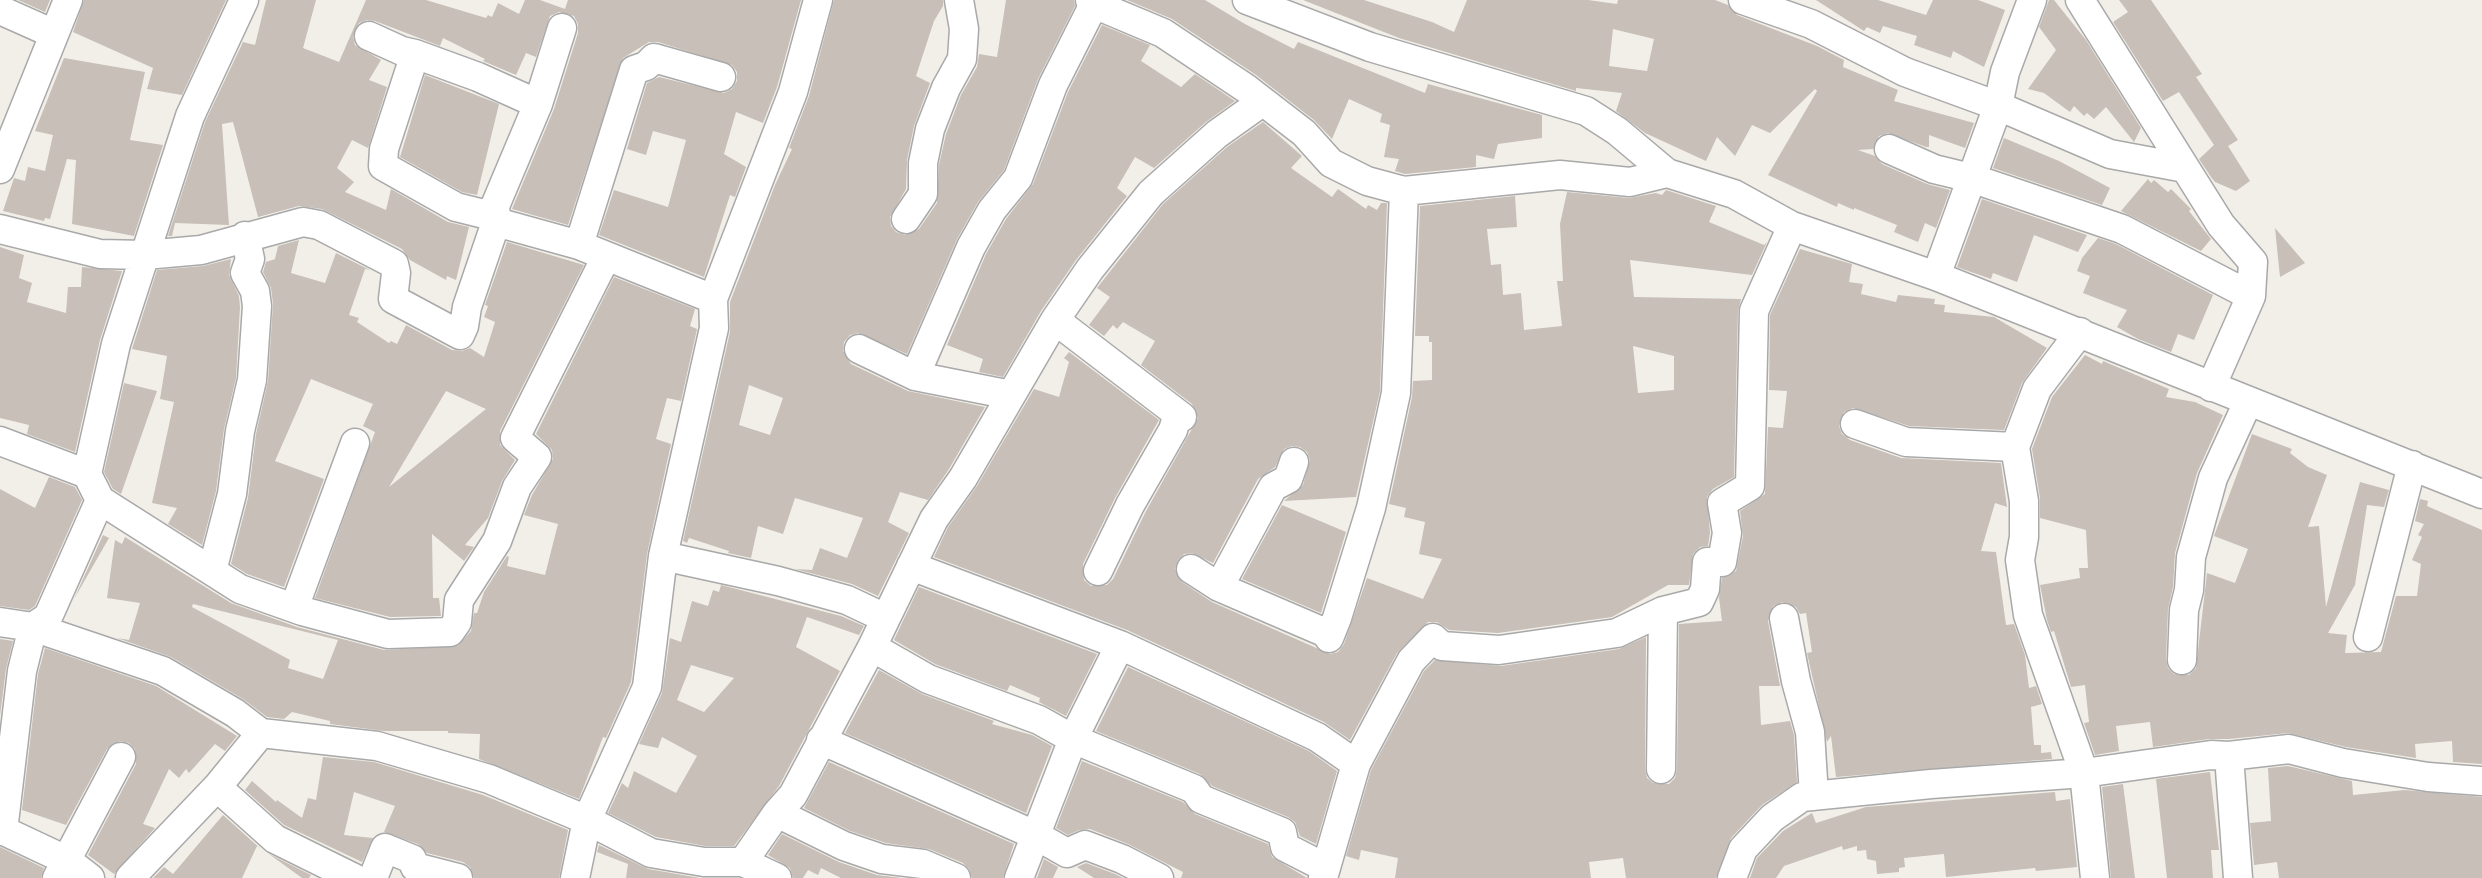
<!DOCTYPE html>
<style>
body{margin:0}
canvas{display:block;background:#f2efe9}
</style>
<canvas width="2482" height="878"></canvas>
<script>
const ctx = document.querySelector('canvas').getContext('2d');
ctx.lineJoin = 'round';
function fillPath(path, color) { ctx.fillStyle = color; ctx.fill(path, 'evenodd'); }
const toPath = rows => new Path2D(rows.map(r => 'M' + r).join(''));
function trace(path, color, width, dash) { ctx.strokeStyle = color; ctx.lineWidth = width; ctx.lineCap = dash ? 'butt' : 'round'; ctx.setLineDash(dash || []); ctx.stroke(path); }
const building = toPath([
 [18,0,50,0,45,12],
 [84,0,226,0,182,95,147,89,153,68,73,32],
 [266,0,316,0,303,48,339,62,366,0,426,0,486,18,488,15,492,17,498,3,519,14,525,0,540,0,565,9,568,0,801,0,777,87,763,123,736,112,724,154,746,167,735,197,730,195,704,277,599,235,614,190,668,207,686,140,653,131,646,155,627,149,647,83,659,77,724,93,732,89,737,81,737,72,732,65,658,42,649,42,623,58,568,225,512,209,554,109,578,33,578,24,574,16,559,12,550,16,536,57,526,53,516,75,483,61,485,59,443,38,440,46,375,21,367,20,359,23,353,37,355,45,381,60,369,80,387,87,368,148,352,140,337,168,354,182,345,192,386,210,391,189,448,222,469,227,456,280,447,276,446,280,410,260,402,249,322,209,299,206,258,217,233,122,222,124,229,225,175,223,172,236,168,236,205,122,243,42,255,45],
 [834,0,943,0,943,6,934,21,916,76,930,83,914,126,907,160,906,189,890,217,891,226,896,232,905,235,919,229,937,203,939,165,946,134,961,95,977,67,979,54,997,57,1006,0,1074,0,1075,6,1038,79,1004,170,978,202,957,239,907,354,858,333,850,335,844,342,843,351,851,364,908,391,985,407,949,469,928,500,900,492,888,522,909,533,878,596,852,584,795,569,812,570,820,548,847,558,863,518,795,498,783,534,758,526,751,558,728,553,729,551,689,538,687,543,683,541,730,332,730,302,775,185,792,149,789,148,809,96],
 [749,385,783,398,770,435,739,425],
 [1127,0,1205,0,1245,24,1294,49,1298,42,1425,93,1428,84,1542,115,1542,138,1498,144,1494,159,1476,155,1476,167,1405,174,1395,171,1399,159,1384,157,1390,125,1380,122,1382,114,1349,99,1332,139,1314,120,1256,75,1172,19],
 [1303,0,1364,0,1432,22,1454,32,1467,0,1588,0,1617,4,1618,0,1715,0,1728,5,1737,15,1817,46,1844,60,1843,67,1898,90,1894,101,1974,123,1965,148,1929,135,1929,147,1926,147,1888,133,1879,136,1873,149,1858,150,1875,156,1882,164,1927,184,1950,190,1936,228,1925,223,1918,242,1894,232,1897,225,1854,208,1854,210,1838,203,1837,207,1768,175,1817,91,1815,89,1770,133,1752,125,1735,156,1717,137,1706,161,1645,133,1616,111,1622,93,1576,88,1576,91,1399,38],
 [1613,29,1654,39,1647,71,1609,66],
 [1816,0,1878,0,1926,15,1933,0,1978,0,2005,10,1984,67,1953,51,1951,58,1914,45,1917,36,1883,26,1880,33,1867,27,1864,31],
 [2049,0,2054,0,2086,40,2141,128,2134,142,2106,107,2094,119,2087,113,2084,116,2074,106,2070,112,2044,93,2028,89,2056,50,2039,27],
 [2119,0,2151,0,2202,74,2196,77,2238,140,2228,146,2250,181,2236,191,2215,182,2211,177,2199,159,2214,145,2179,92,2163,101,2113,22,2128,12],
 [1102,25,1150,45,1141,61,1181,87,1195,74,1235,101,1206,122,1154,168,1135,157,1117,188,1127,196,1076,260,1041,311,1003,377,979,372,983,359,947,345,986,254,1006,219,1033,184,1068,92],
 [64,58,145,72,130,140,163,145,134,236,72,224,76,160,67,159,50,219,45,218,44,221,3,211,14,178,25,181,28,167,45,171,53,135,35,131],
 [425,75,499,104,477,195,462,192,400,157],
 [1263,122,1302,156,1291,168,1332,197,1338,189,1366,209,1368,205,1377,210,1381,203,1387,203,1380,391,1356,497,1284,501,1303,485,1310,460,1307,452,1300,447,1292,446,1284,449,1275,467,1258,479,1213,563,1192,553,1184,554,1178,560,1175,569,1182,582,1212,602,1330,654,1338,652,1344,644,1367,578,1423,599,1442,559,1419,554,1425,522,1404,517,1406,508,1389,504,1412,397,1413,381,1432,380,1432,342,1429,342,1429,336,1415,336,1420,206,1515,196,1517,227,1487,229,1491,265,1501,264,1503,295,1521,293,1524,330,1562,326,1557,281,1563,281,1560,224,1567,192,1629,198,1656,193,1662,195,1666,190,1716,206,1709,222,1764,245,1767,242,1752,275,1630,260,1634,297,1741,299,1738,311,1734,477,1713,489,1707,497,1710,533,1708,546,1700,547,1693,554,1689,585,1668,585,1612,617,1498,633,1449,630,1437,622,1428,622,1397,653,1350,740,1324,722,1127,630,934,557,948,527,977,486,1034,389,1059,397,1069,362,1064,358,1069,352,1159,420,1115,498,1083,564,1084,580,1091,586,1107,585,1113,579,1145,513,1198,418,1192,404,1141,365,1155,341,1123,322,1117,329,1113,325,1104,336,1089,325,1110,297,1097,288,1163,204,1227,147],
 [1633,346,1674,356,1674,390,1638,393],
 [2004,138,2059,161,2110,188,2102,205,1993,168],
 [2148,179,2151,183,2154,180,2168,192,2171,189,2191,209,2189,211,2211,239,2201,251,2121,211],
 [1982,199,2087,235,2078,252,2034,235,2017,282,1993,273,1991,279,1971,272,1957,267],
 [2275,228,2305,263,2280,277],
 [2098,238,2116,244,2213,295,2194,340,2178,334,2171,352,2138,339,2117,327,2127,310,2083,293,2090,276,2077,271,2082,258],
 [299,240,291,273,325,283,336,253,370,270,365,269,349,315,359,318,357,322,389,343,391,341,397,344,406,325,452,350,462,351,470,348,484,357,495,322,484,317,488,306,485,305,507,242,584,265,500,431,500,445,515,460,502,481,488,518,465,545,474,547,464,561,432,534,433,598,439,598,441,616,390,617,315,598,375,432,363,426,373,404,311,379,275,461,324,479,284,587,247,574,231,564,248,498,256,434,268,381,273,304,271,288,263,272,266,262,275,259,278,246],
 [446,391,486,409,389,487],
 [0,247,24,255,19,278,32,283,27,302,66,313,68,287,81,287,82,267,122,271,100,340,75,452,27,434,29,425,0,418],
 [1800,249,1852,264,1849,282,1863,284,1861,294,1896,302,1898,295,1935,299,1934,304,1945,305,1944,312,1994,317,2047,348,2022,383,2004,430,1909,426,1853,408,1844,412,1839,426,1842,434,1850,440,1901,458,2001,463,2007,507,1995,503,1981,551,1996,552,2006,625,2014,624,2025,655,2029,688,2036,686,2042,704,2031,707,2034,745,2041,745,2041,753,2051,752,2052,759,1836,777,1831,736,1827,742,1807,653,1812,652,1806,613,1800,614,1796,607,1782,602,1773,606,1768,621,1780,686,1759,686,1761,725,1790,721,1794,735,1797,782,1762,805,1731,838,1716,878,1626,878,1623,858,1589,862,1591,878,1395,878,1398,858,1361,850,1359,860,1346,856,1371,770,1424,671,1435,660,1501,666,1619,649,1646,637,1645,769,1647,778,1653,783,1669,784,1675,778,1677,769,1679,624,1722,621,1719,598,1722,578,1736,571,1743,536,1740,511,1765,494,1768,427,1783,428,1787,391,1769,390,1770,315],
 [231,259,229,275,239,296,240,307,236,378,224,429,216,491,202,545,168,524,177,508,152,503,174,402,160,399,167,356,132,349,157,270,203,266],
 [614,277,695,309,690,326,697,329,681,401,667,398,656,439,671,444,647,554,631,682,606,738,603,737,579,799,479,759,480,734,448,733,448,731,384,731,330,724,330,721,292,712,284,719,267,717,243,699,171,657,117,638,129,640,140,603,107,598,115,540,122,544,125,537,231,603,297,627,384,650,458,646,471,631,474,613,477,613,484,592,507,556,509,557,507,566,545,575,558,524,524,515,532,495,553,459,552,450,536,434],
 [193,604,338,640,323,679,288,668,290,660,192,607],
 [2085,355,2102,364,2103,361,2169,389,2166,397,2195,402,2223,415,2197,473,2175,553,2173,587,2168,609,2166,659,2168,668,2174,674,2189,675,2196,668,2207,573,2235,583,2248,549,2214,536,2252,434,2292,449,2290,453,2308,467,2327,475,2308,527,2319,526,2326,607,2360,482,2389,490,2384,507,2367,505,2355,585,2328,633,2347,635,2345,653,2381,652,2396,596,2417,596,2421,564,2412,560,2422,537,2418,535,2424,524,2415,521,2420,499,2428,501,2427,506,2482,530,2482,764,2453,762,2452,741,2415,744,2416,758,2346,747,2288,733,2229,739,2209,739,2153,747,2150,722,2116,726,2119,751,2095,755,2084,723,2089,722,2085,685,2071,687,2054,631,2051,632,2047,620,2040,585,2080,578,2079,568,2088,568,2086,530,2040,518,2040,498,2032,449,2052,397],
 [124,383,157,391,121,494,113,489,104,472],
 [49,477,75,487,82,500,35,606,29,610,0,606,0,489,35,508],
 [1282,505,1346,532,1321,613,1242,579],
 [103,535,109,538,74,599],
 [721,585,841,616,864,626,859,635,807,617,796,647,840,671,779,786,734,846,705,846,656,837,608,813,622,783,628,788,634,771,676,793,697,756,662,737,658,748,639,744,662,693,670,638,681,642,692,601,708,606,713,590,719,592],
 [691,665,734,678,704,712,677,700],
 [919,587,1097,654,1066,716,1039,702,1040,698,1010,685,1007,691,935,664,894,640],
 [0,639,13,641,6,669,0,716],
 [45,648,156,686,237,736,225,751,215,744,189,773,186,769,179,778,169,769,143,824,155,828,114,874,88,855,136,764,135,749,129,743,120,741,107,749,66,825,22,810,38,674],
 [1128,667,1309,751,1337,771,1316,844,1300,836,1295,822,1288,817,1212,786,1200,774,1096,731],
 [879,670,922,694,994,721,992,724,1032,735,1052,746,1026,813,845,733],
 [323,757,374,762,483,795,568,830,559,878,474,878,470,867,463,862,427,853,418,844,384,832,395,806,354,792,344,835,373,838,362,862,284,825,245,790,252,781,276,802,277,800,302,818,308,798,316,800],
 [1082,761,1183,802,1195,814,1268,844,1272,857,1307,878,1181,878,1183,872,1128,844,1090,829,1079,830,1068,835,1056,828],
 [829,762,1014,844,1003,878,972,878,969,869,963,863,929,849,886,843,850,831,804,808],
 [2288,766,2352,781,2353,795,2405,790,2482,797,2482,878,2279,878,2277,862,2254,865,2250,823,2271,821,2268,768],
 [2210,772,2219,850,2211,850,2213,878,2167,878,2156,779],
 [2123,784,2135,878,2111,878,2102,787],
 [2055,792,2056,801,2070,799,2077,867,2036,871,2035,868,1946,877,1944,854,1904,858,1905,867,1899,868,1899,872,1877,874,1876,861,1867,859,1866,850,1857,851,1857,846,1843,850,1842,846,1784,866,1776,878,1750,878,1757,858,1783,831,1812,813,1816,823,1866,807],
 [223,815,262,850,257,846,242,878,153,878,164,867,173,874],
 [782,834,839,862,877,875,902,878,841,878,821,868,818,875,808,870,803,878,793,878,790,868,768,855],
 [599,845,648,869,700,878,626,878,628,864,597,852],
 [0,847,44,868,41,878,0,878],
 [269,854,311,875,309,878,302,878],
 [1044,859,1058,867,1053,878,1037,878],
 [1086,863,1115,874,1123,878,1094,878,1077,867]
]);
const minor = toPath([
 [818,0,793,92,713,299,714,328,663,556,778,581,847,600,885,618],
 [1090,0,1094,4,1163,33,1247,89,1304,133,1331,163,1367,181,1404,191,1560,175,1630,182,1667,173,1734,194,1792,226,1936,276,2482,494],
 [1247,0,1370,47,1586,111,1617,131,1667,173],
 [1743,0,1811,24,1905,72,1998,106,2110,154,2185,168],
 [2080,0,2221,225,2253,262,2251,296,2211,387],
 [0,10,54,34],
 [369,36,402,51,415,54,478,77,538,104],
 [415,54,384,149,383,166,456,207,496,217,495,206],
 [1889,149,1934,169,1971,178,2122,229,2251,296],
 [0,169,68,0],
 [906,219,923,194,923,163,930,129,946,88,962,59,964,29,959,0],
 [496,222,579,245,713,299],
 [0,229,100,254,145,255,201,250,303,222,319,225,394,264,396,273,393,299,460,335,464,326,467,307,496,222,495,206,538,104,562,28],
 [579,245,634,70,646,66,654,58,721,77],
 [1936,276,1998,106,2005,72,2032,0],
 [1055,320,1182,417,1176,420,1173,430,1130,505,1098,571],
 [2080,332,2037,389,2015,447,2024,501,2024,537,2020,560,2028,615,2084,773,2095,878],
 [859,349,915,376,1011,395],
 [915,376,971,247,992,210,1018,178,1053,85,1094,4],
 [1855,424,1906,442,2015,447],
 [0,441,87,474],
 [100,500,240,589,302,611,388,634,450,632,457,622,459,600,497,541,517,487,537,457,515,438,606,257],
 [911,566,1120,645,1317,737,1356,764],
 [1191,569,1219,587,1326,633,1329,638,1337,618,1371,508,1396,393,1404,191],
 [212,571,232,494,240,431,252,380,257,306,255,291,245,273,250,259,245,236],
 [1219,587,1273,487,1288,479,1294,462],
 [294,608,355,443],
 [1784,618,1796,681,1810,732,1814,796],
 [0,622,33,627,163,671,235,713,261,733,377,746,489,779,587,820,651,853,704,862,743,862,777,813,793,795,872,647,934,519,963,478,1055,320,1090,269,1151,193,1217,134,1262,102],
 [2368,637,2412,465],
 [872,647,928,679,1039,720,1073,739,1194,789,1201,799,1282,832,1285,847,1326,868],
 [2182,660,2184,610,2189,590,2191,557,2213,478,2248,402],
 [821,740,1037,836,1067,853,1085,845,1122,859,1159,878],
 [2229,756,2238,878],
 [1661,769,1663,611],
 [217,787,275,839,354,878],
 [777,813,844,846,882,859,923,864,956,878],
 [0,829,68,861,90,878],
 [3,831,22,671,33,627,48,617,100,500,87,474,116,344,190,116,244,0],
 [743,862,777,878],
 [57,878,121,757],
 [130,878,217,787,261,733],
 [373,878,385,848,412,859,415,867,458,878],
 [575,878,587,820,647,687,663,556],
 [1019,878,1073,739,1120,645],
 [1323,878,1356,764,1411,661,1433,638,1442,646,1499,650,1617,633,1663,611,1699,602,1705,589,1707,562,1722,562,1727,533,1722,503,1750,486,1754,311,1792,226],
 [1732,878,1743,849,1772,818,1802,797,1931,784,2084,773,2211,755,2229,756,2289,749,2343,763,2428,777,2482,781]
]);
fillPath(building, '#c7bfb8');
trace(minor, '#a9a9a9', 31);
trace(minor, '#fff', 28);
</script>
